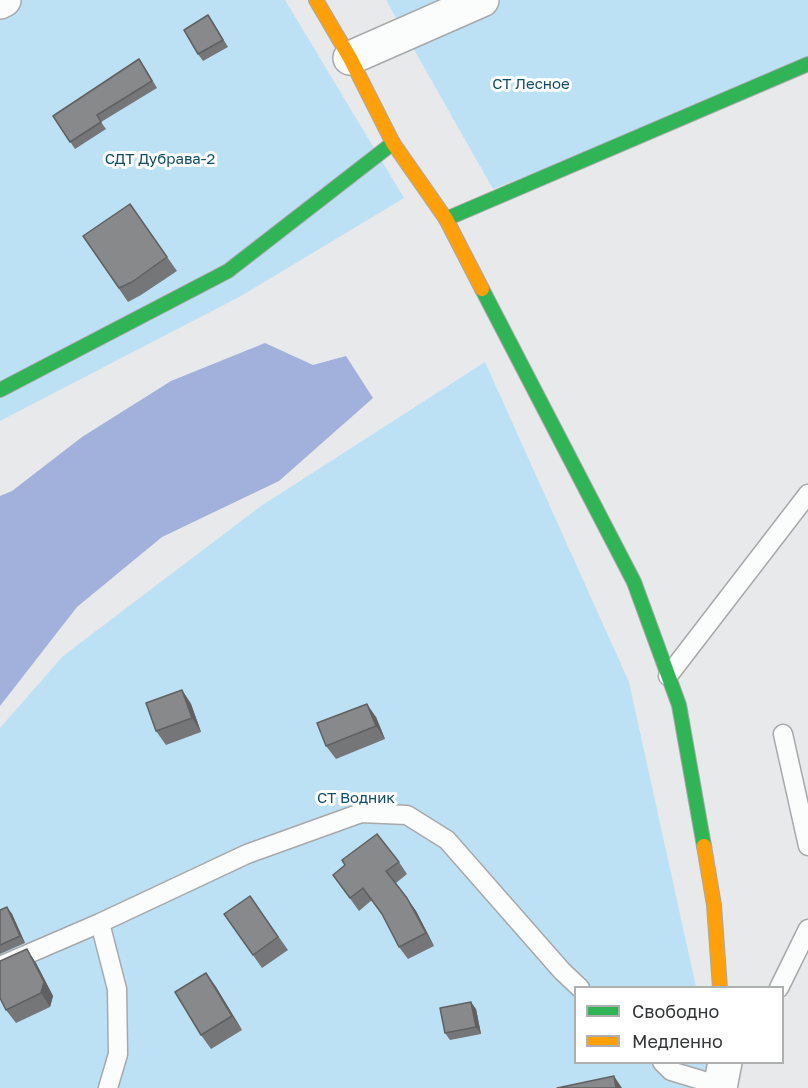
<!DOCTYPE html>
<meta charset="utf-8">
<style>
body{margin:0}
#map{position:relative;width:808px;height:1088px;overflow:hidden;background:#e7e9ea;font-family:"Golos Text",sans-serif}
canvas{display:block}
.legend{position:absolute;left:574px;top:986px;width:210px;height:78px;box-sizing:border-box;background:#fff;border:2px solid #aeafaf;margin:0;padding:8px 10px;list-style:none;font-size:18px;color:#353637}
.legend li{display:flex;align-items:center;gap:12px;height:30px}
.legend b{width:30px;border:2px solid #aeafaf}
</style>
<div id="map">
<canvas width="808" height="1088"></canvas>
<ul class="legend">
<li><b style="height:8px;background:#30b455"></b>Свободно</li>
<li><b style="height:8px;background:#ff9f0a"></b>Медленно</li>
</ul>
</div>
<script>
const ctx = document.querySelector('canvas').getContext('2d');
ctx.lineJoin = 'round';
function fillPath(path, color) { ctx.fillStyle = color; ctx.fill(path, 'evenodd'); }
const toPath = rows => new Path2D(rows.map(r => 'M' + r).join(''));
function trace(path, color, width, dash) { ctx.strokeStyle = color; ctx.lineWidth = width; ctx.lineCap = dash ? 'butt' : 'round'; ctx.setLineDash(dash || []); ctx.stroke(path); }
function write(font, color, halo, rows, align = 'center') {
  ctx.font = font + ' "Golos Text",sans-serif'; ctx.lineWidth = 6; ctx.setLineDash([]); ctx.textBaseline = 'middle'; ctx.strokeStyle = halo; ctx.fillStyle = color; for (const [text, x, y, turn = 0] of rows) {
    ctx.save(); ctx.translate(x, y); ctx.rotate((+turn || 0) * Math.PI / 180); ctx.textAlign = isNaN(turn) ? turn : align; if (halo) ctx.strokeText(text, 0, 0); ctx.fillText(text, 0, 0); ctx.restore();
  }
}
const green = toPath([
 [0,0,285,0,404,198,241,296,0,421],
 [386,0,808,0,808,66,493,189],
 [485,362,629,682,696,987,576,988,576,1062,710,1063,693,1088,0,1088,0,728,63,656,261,506]
]);
const water = toPath([
 [265,343,313,365,346,356,373,398,279,481,162,537,77,607,0,706,0,496,12,491,82,437,171,381]
]);
const lane = toPath([
 [668,676,808,494],
 [783,734,808,846],
 [100,923,117,989,118,1054,108,1088],
 [0,966,100,923,247,854,361,813,407,815,447,840,562,971,580,988],
 [779,988,808,929],
 [662,1062,671,1071,721,1086,723,1088]
]);
const street = toPath([
 [0,2,4,0],
 [350,58,482,0],
 [720,1088,725,1062]
]);
const fast = toPath([
 [446,219,808,64],
 [482,289,634,582,679,705,704,846],
 [0,390,228,271,393,143]
]);
const slow = toPath([
 [316,0,350,58,393,143,446,219,482,289],
 [704,846,714,905,720,988]
]);
const wall = toPath([
 [213,22,228,47,203,61,198,54],
 [144,66,157,88,101,122,106,129,75,149,53,116],
 [130,204,177,271,141,295,128,302,83,236],
 [182,690,191,704,201,732,166,745,156,731],
 [376,717,385,739,336,759,326,746],
 [399,862,407,874,396,883,416,911,434,946,408,959,399,947,383,916,372,900,359,911,333,875],
 [250,896,288,950,262,968,224,914],
 [7,907,12,914,25,943,0,954,0,910],
 [36,963,53,996,50,1007,16,1023,6,1010],
 [206,973,216,987,242,1030,211,1049,201,1035],
 [476,1009,481,1034,450,1040,445,1033]
]);
const shadedWall = toPath([
 [182,690,191,704,201,732,192,718],
 [367,704,376,717,385,739,376,726],
 [407,898,416,911,434,946,426,933],
 [7,907,12,914,25,943,20,936],
 [27,949,36,963,53,996,50,1007,41,993],
 [206,973,216,987,242,1030,232,1016],
 [471,1002,476,1009,481,1034,476,1027],
 [614,1076,622,1088,616,1088]
]);
const building = toPath([
 [208,15,223,40,198,54,184,30,208,15],
 [139,59,152,81,97,115,101,122,70,142,53,116,139,59],
 [130,204,167,257,132,282,119,288,83,236,130,204],
 [182,690,192,718,156,731,146,703,182,690],
 [367,704,376,726,326,746,317,723,367,704],
 [377,834,399,862,386,871,407,898,426,933,399,947,382,914,363,888,350,898,333,875,345,865,342,860,377,834],
 [250,896,278,937,253,955,224,914,250,896],
 [7,907,20,936,0,945,0,910,7,907],
 [27,949,44,982,41,993,6,1010,0,998,0,961,27,949],
 [206,973,232,1016,201,1035,175,992,206,973],
 [471,1002,476,1027,445,1033,440,1008,471,1002],
 [614,1076,616,1088,557,1088,614,1076]
]);
const parkNames = [
 ["СТ Лесное",531,84],
 ["СДТ Дубрава-2",160,159],
 ["СТ Водник",356,798]
];
fillPath(green, '#bde1f4');
fillPath(water, '#a1b1db');
trace(lane, '#a7a8a9', 21);
trace(street, '#a7a8a9', 36);
trace(fast, '#a7a8a9', 16);
trace(slow, '#a7a8a9', 16);
trace(lane, '#fbfcfc', 18);
trace(street, '#fbfcfc', 33);
trace(fast, '#30b455', 14);
trace(slow, '#ff9f0a', 14);
fillPath(wall, '#757677');
fillPath(shadedWall, '#5f6061');
fillPath(building, '#88898a');
trace(building, '#5f6061', 1.5);
write('15px', '#114d67', '#fff', parkNames);
</script>
